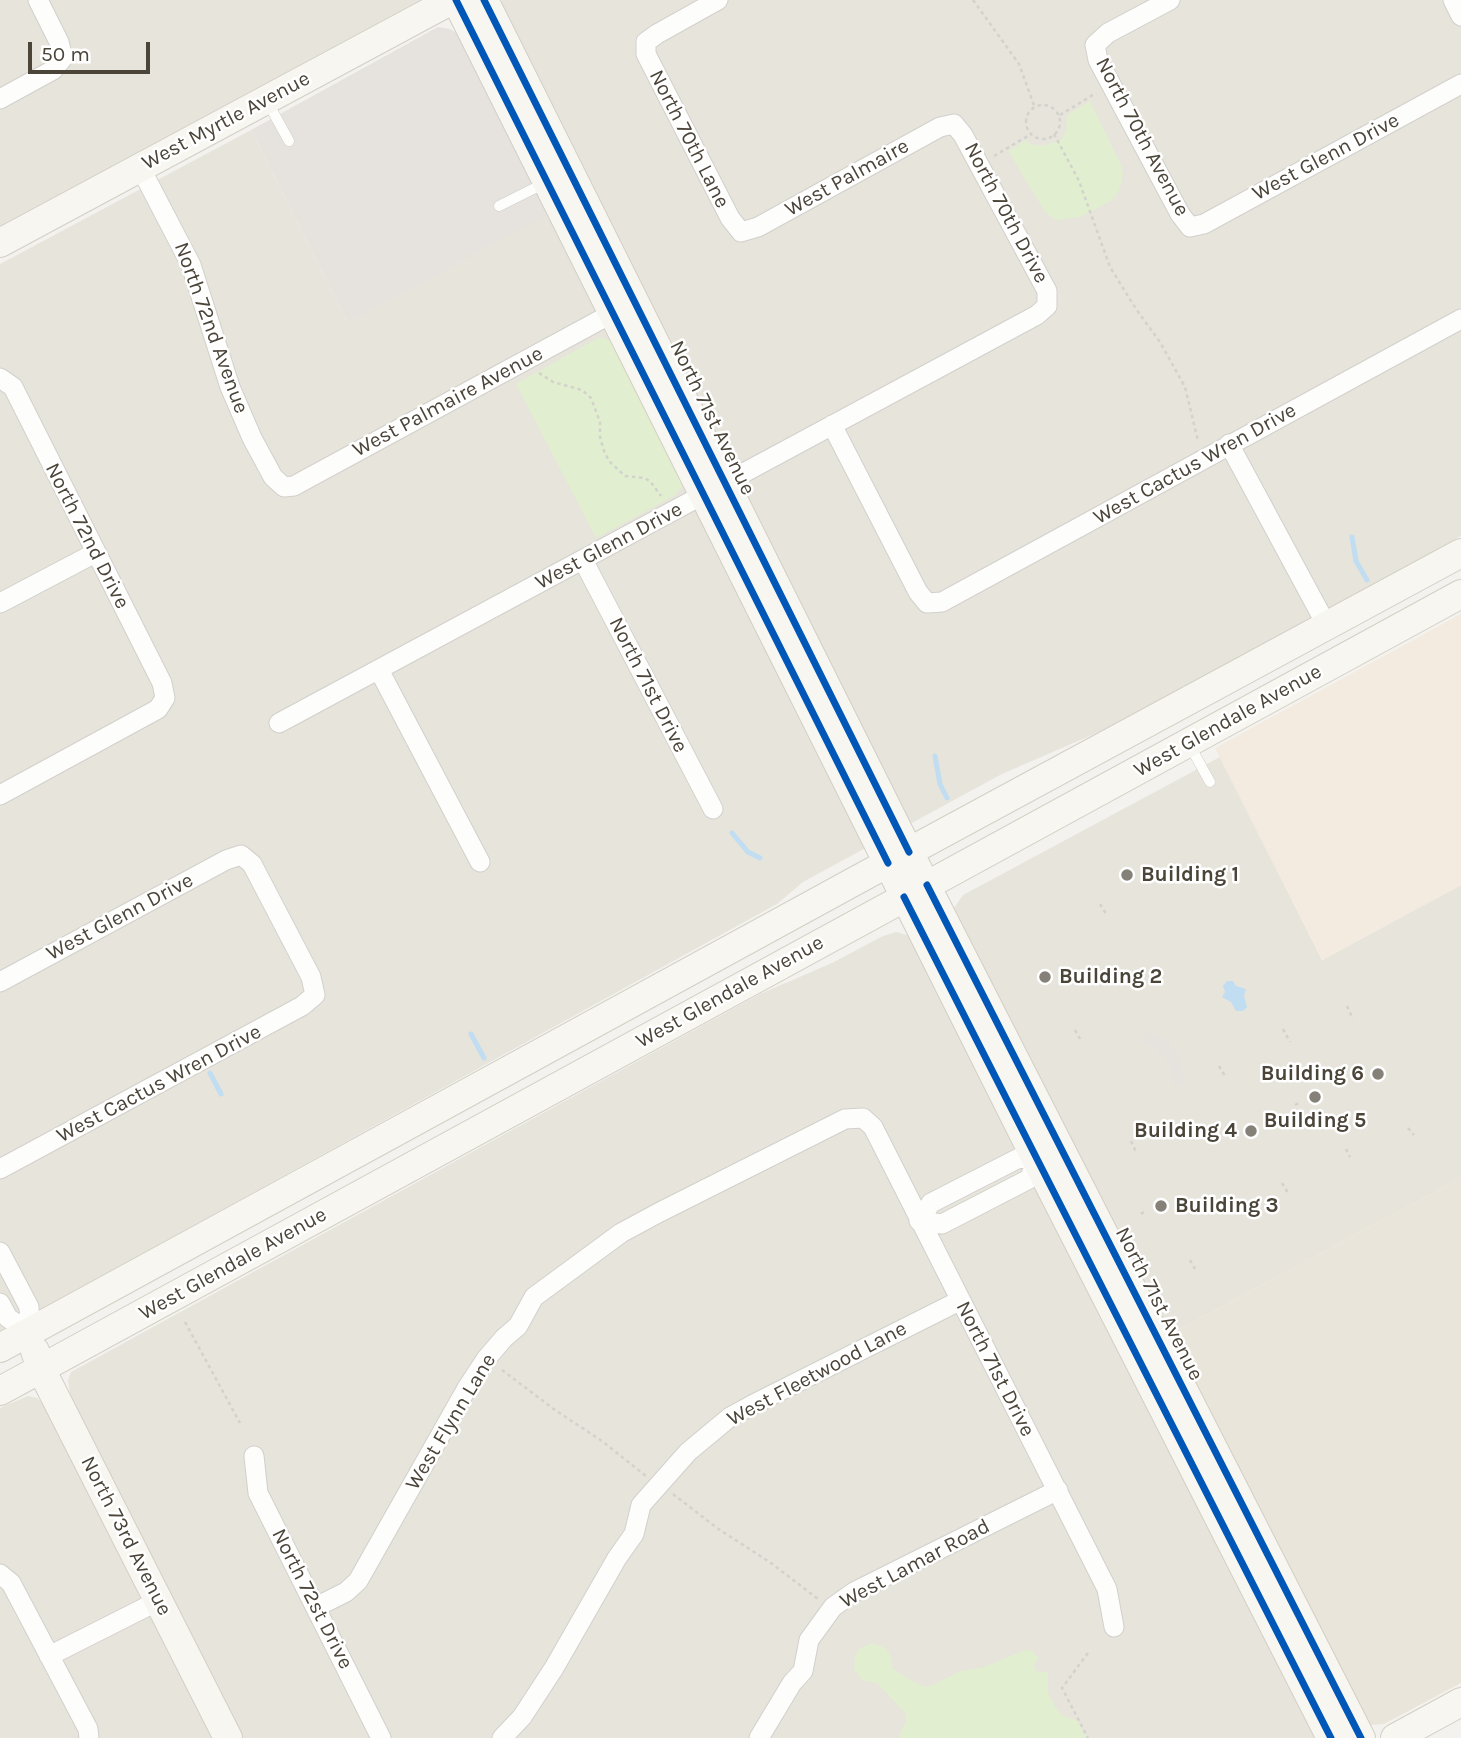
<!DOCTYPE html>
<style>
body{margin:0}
#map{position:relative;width:1461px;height:1738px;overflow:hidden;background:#f4f2ee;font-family:Karla,sans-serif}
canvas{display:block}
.scale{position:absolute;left:28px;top:42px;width:122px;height:32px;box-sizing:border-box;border:4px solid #4b4439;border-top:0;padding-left:9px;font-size:21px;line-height:24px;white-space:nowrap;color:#4b4439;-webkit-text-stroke:5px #fff;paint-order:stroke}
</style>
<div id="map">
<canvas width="1461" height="1738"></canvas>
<div class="scale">50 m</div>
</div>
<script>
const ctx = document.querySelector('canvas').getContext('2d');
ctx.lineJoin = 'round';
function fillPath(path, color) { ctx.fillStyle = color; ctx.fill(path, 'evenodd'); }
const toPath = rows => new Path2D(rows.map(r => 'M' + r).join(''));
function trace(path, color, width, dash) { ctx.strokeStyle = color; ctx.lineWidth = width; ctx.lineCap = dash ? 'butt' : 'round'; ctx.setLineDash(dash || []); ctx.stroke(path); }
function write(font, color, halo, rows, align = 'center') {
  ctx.font = font + ' Karla,sans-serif'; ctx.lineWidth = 5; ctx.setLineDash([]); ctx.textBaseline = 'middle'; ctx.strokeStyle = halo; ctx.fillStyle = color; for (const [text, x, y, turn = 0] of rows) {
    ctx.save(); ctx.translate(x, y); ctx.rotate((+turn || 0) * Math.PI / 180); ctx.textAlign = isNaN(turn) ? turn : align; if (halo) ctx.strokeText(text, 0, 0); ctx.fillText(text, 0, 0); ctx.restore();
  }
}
const residential = toPath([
 [0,0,420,0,0,227],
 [502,0,1461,0,1461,536,1101,731,1002,774,803,882,777,904,0,1332,0,264,251,130,348,322],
 [1220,757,1322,960,1461,885,1461,1178,1167,1336,955,916,954,908,963,895],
 [896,932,910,936,1318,1738,243,1738,71,1400,68,1380,71,1372,760,994,832,963,883,936],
 [28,1396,37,1398,45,1406,212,1738,0,1738,0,1408]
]);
const commercial = toPath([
 [1461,614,1461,885,1322,960,1215,748]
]);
const industrial = toPath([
 [438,27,450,29,458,34,551,213,348,322,251,130]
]);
const education = toPath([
 [1461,1178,1461,1683,1384,1724,1372,1725,1365,1724,1167,1336]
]);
const green = toPath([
 [1090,101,1121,165,1123,175,1119,191,1111,201,1080,217,1056,220,1045,212,1008,151,1026,140,1031,144,1043,146,1061,140,1066,131,1067,115],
 [598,338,611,340,682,478,683,486,674,496,596,538,516,384],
 [869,1644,875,1644,887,1649,892,1660,892,1668,912,1681,925,1687,933,1685,958,1672,984,1667,1025,1650,1030,1650,1039,1658,1034,1665,1035,1670,1038,1672,1048,1672,1048,1692,1055,1707,1063,1716,1077,1720,1086,1738,898,1738,906,1722,905,1713,877,1683,862,1680,854,1669,855,1656,858,1650]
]);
const parking = toPath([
 [1147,1031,1161,1037,1174,1049,1183,1068,1185,1084,1173,1085,1174,1078,1167,1060,1155,1048,1143,1043]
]);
const water = toPath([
 [1227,981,1233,981,1236,986,1246,989,1244,996,1247,1007,1243,1011,1236,1011,1231,1002,1222,997,1225,992,1223,986]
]);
const stream = toPath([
 [1352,537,1356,561,1367,580],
 [935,756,940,784,947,798],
 [732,833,748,852,760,858],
 [471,1034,484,1058],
 [210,1073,221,1094]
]);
const path = toPath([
 [973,0,1019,64,1035,108],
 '1026 122a17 17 0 1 1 34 0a17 17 0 1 1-34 0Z',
 [1060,115,1096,93],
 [1054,134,1079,181,1110,267,1136,309,1160,342,1185,387,1198,441],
 [994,156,1031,134],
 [539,373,553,382,582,390,591,398,600,422,600,437,604,451,609,461,625,476,644,478,650,481,661,496],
 [1100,904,1106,914],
 [1347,1006,1353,1019],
 [1283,1029,1290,1042],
 [1075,1030,1080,1039],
 [1219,1066,1225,1076],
 [1295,1105,1299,1103],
 [1265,1120,1270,1118],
 [1408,1128,1414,1135],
 [1232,1139,1235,1138],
 [1131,1141,1136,1152],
 [1346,1149,1350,1157],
 [1282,1183,1288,1193],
 [1175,1197,1179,1196],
 [1141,1214,1144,1212],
 [1190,1260,1195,1269],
 [185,1322,240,1423],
 [502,1370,555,1410,602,1441,646,1476],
 [673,1494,717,1528,771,1563,818,1599],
 [1088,1653,1062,1688,1088,1738]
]);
const lane = toPath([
 [268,103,289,141],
 [499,206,545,183],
 [1190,746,1210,782]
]);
const street = toPath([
 [1170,0,1108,33,1095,45,1098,60,1180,214,1190,227,1204,224,1461,84],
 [1453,0,1461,16],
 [0,99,53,70,63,58,59,42,38,0],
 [140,167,191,265,230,387,252,438,273,477,284,487,294,486,303,481,611,314],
 [0,378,13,387,162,683,165,698,158,709,0,795],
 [832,425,918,592,927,603,942,602,1461,319],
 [1229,444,1327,626],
 [583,560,713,809],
 [0,603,95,553],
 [379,670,480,862],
 [279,723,1037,315,1047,306,1047,291,963,135,954,124,940,127,758,227,741,232,730,218,646,54,646,42,657,34,718,0],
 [0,982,226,860,241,855,252,864,311,977,315,995,302,1006,0,1169],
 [919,1221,931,1203,1019,1158,1037,1161,1044,1158],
 [919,1221,942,1224,1029,1179,1037,1161],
 [0,1252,29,1307,30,1332],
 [0,1303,8,1318,30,1332],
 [254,1456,258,1493,381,1738],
 [0,1574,11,1583,88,1729,89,1738],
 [316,1607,346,1592,358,1581,467,1388,486,1359,504,1338,518,1326,534,1297,621,1233,660,1212,845,1119,863,1118,873,1127,1107,1589,1114,1627],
 [49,1656,158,1601],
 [502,1738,522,1717,554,1668,617,1558,634,1534,641,1505,688,1452,730,1417,752,1405,959,1301],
 [759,1738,792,1683,803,1671,809,1640,833,1607,854,1592,1058,1490]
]);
const secondary = toPath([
 [456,0,1037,1161,1331,1738],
 [484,0,909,852,1361,1738],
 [0,243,452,0],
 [0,1348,888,863,1461,553],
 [35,1351,41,1369,228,1738],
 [0,1391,1461,594],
 [1395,1738,1461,1702]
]);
const cycleway = toPath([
 [456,0,888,863],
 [484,0,909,852],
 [927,885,1361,1738],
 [904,897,1331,1738]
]);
const markers = [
 [1127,875,7,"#868178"],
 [1045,977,7,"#868178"],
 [1378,1074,7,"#868178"],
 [1315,1097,7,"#868178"],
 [1251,1131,7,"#868178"],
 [1161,1206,7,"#868178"]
];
const streetNames = [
 ["West Myrtle Avenue",226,121,-28],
 ["North 70th Avenue",1142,137,62],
 ["North 70th Lane",689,139,63],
 ["West Glenn Drive",1326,157,-28],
 ["West Palmaire",847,178,-29],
 ["North 70th Drive",1006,213,62],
 ["North 72nd Avenue",211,328,70],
 ["West Palmaire Avenue",448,402,-28],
 ["North 71st Avenue",712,418,64],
 ["West Cactus Wren Drive",1195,464,-29],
 ["North 72nd Drive",87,536,63],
 ["West Glenn Drive",609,546,-28],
 ["North 71st Drive",648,685,63],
 ["West Glendale Avenue",1228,721,-29],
 ["West Glenn Drive",120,917,-28],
 ["West Glendale Avenue",730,992,-29],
 ["West Cactus Wren Drive",159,1084,-28],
 ["West Glendale Avenue",233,1264,-29],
 ["North 71st Avenue",1159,1304,63],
 ["North 71st Drive",995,1369,63],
 ["West Fleetwood Lane",817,1374,-28],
 ["West Flynn Lane",451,1422,-59],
 ["North 73rd Avenue",126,1536,63],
 ["West Lamar Road",915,1564,-28],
 ["North 72st Drive",312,1599,63]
];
const poiNames = [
 ["Building 1",1141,875],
 ["Building 2",1059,977],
 ["Building 6",1364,1074,"right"],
 ["Building 5",1315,1121,"center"],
 ["Building 4",1237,1131,"right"],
 ["Building 3",1175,1206]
];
fillPath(residential, '#e7e4dc');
fillPath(commercial, '#f3ebdf');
fillPath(industrial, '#e6e2de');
fillPath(education, '#eae5da');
fillPath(green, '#e1eecf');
fillPath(parking, '#e6e3df');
fillPath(water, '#c0ddf1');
trace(stream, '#c0ddf1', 5);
trace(lane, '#d2d0cb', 11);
trace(street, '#d2d0cb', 21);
trace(secondary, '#d3cfc5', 30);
trace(path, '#d3d2cc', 2.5, [3.5, 3.5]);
trace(lane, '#fdfdfc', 10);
trace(street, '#fdfdfc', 19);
trace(secondary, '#f7f6f1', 28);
trace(cycleway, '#0057b8', 7);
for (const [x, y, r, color] of markers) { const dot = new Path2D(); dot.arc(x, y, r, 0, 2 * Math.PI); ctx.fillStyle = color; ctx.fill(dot); trace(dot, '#fff', 2.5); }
write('21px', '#4b4439', '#fff', streetNames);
write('bold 21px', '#4b4439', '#fff', poiNames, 'left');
</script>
